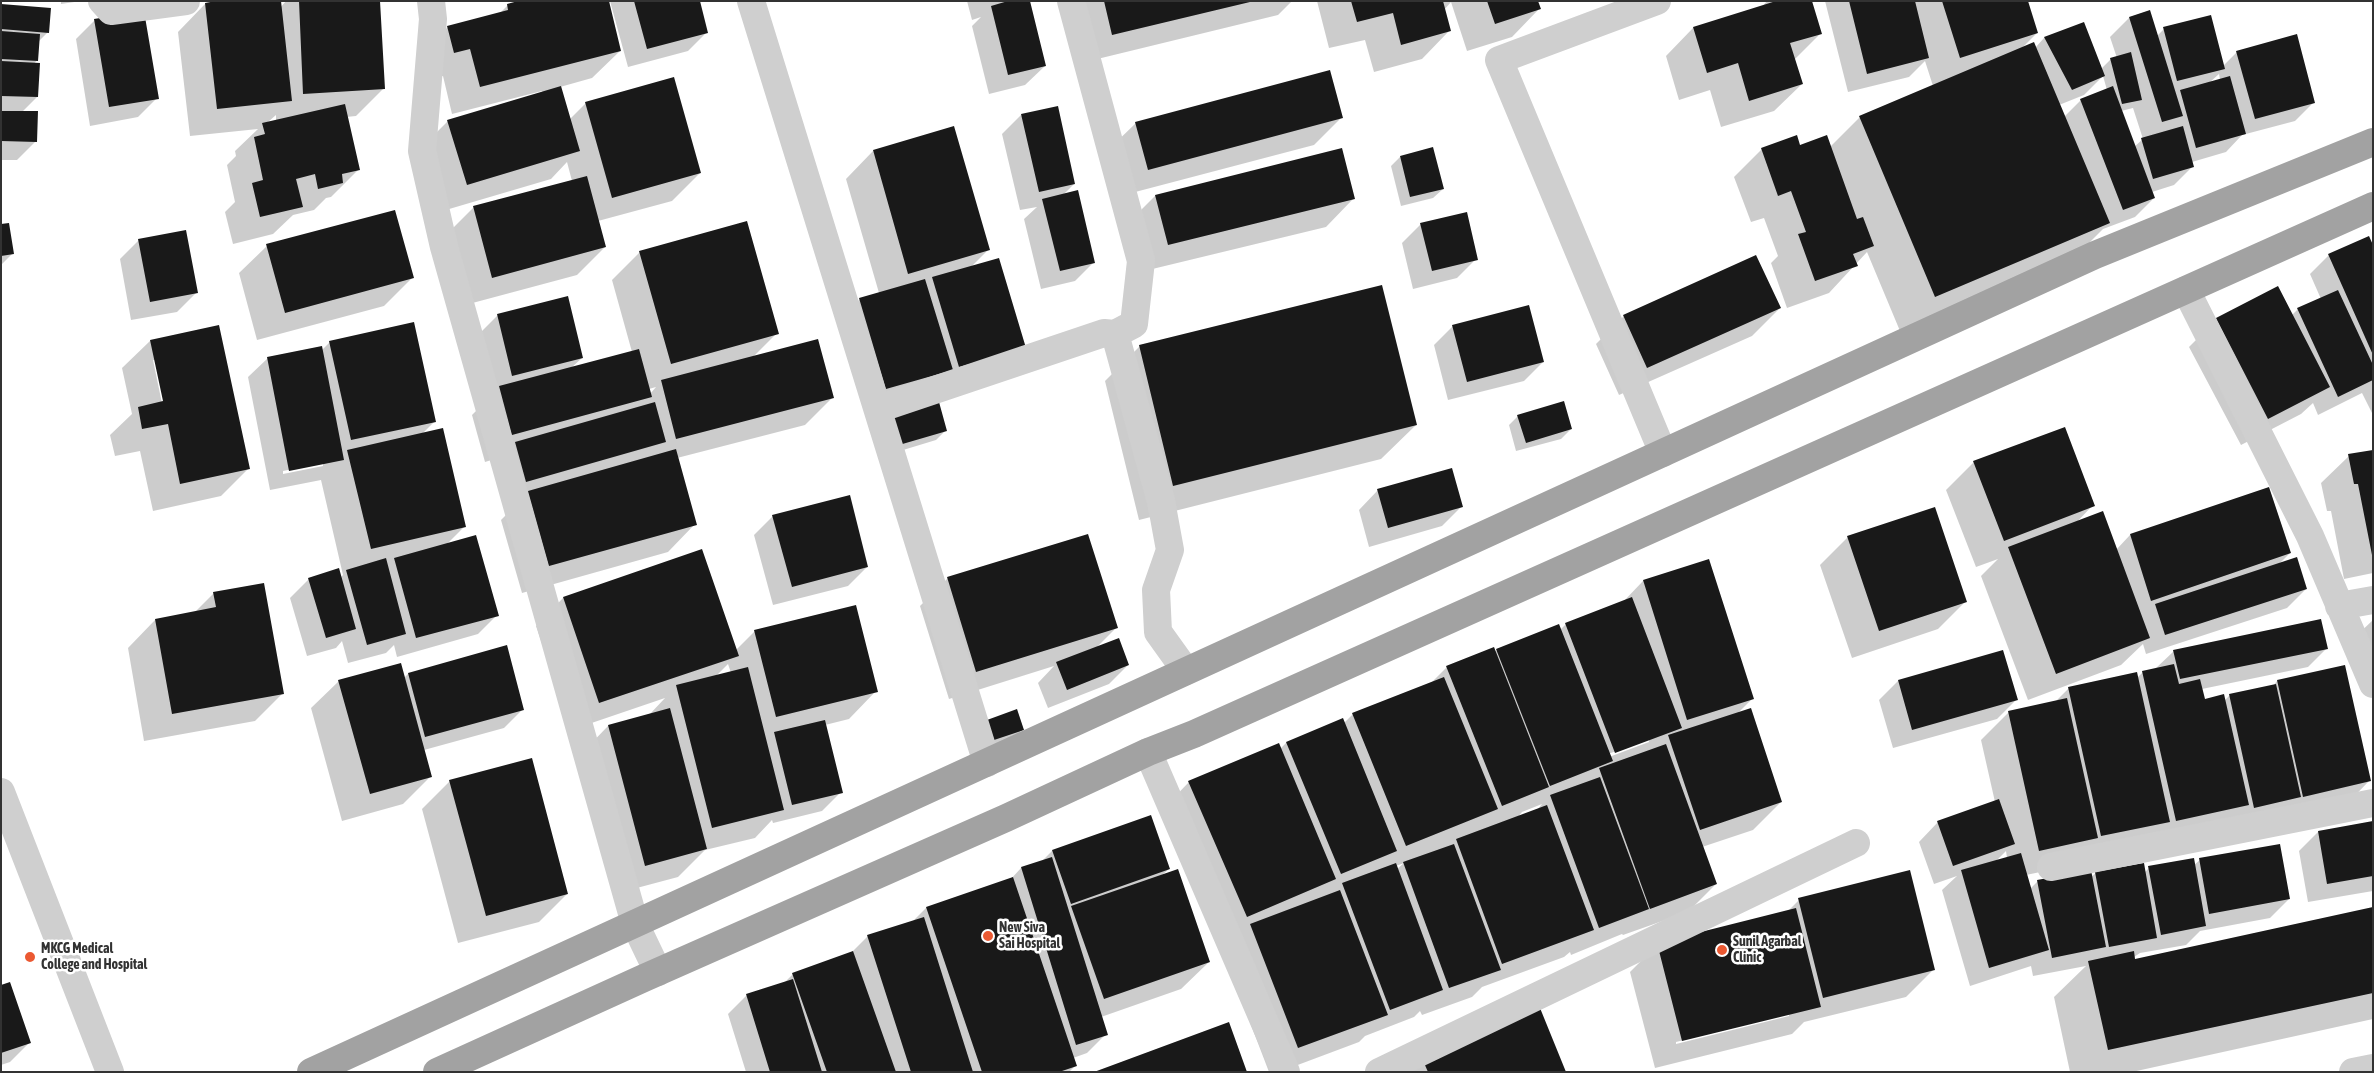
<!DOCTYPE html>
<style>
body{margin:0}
#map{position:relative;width:2374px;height:1073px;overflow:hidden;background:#fff;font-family:"Asap Condensed",sans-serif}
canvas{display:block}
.frame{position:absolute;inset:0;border:2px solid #323232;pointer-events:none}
</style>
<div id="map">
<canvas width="2374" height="1073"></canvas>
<div class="frame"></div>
</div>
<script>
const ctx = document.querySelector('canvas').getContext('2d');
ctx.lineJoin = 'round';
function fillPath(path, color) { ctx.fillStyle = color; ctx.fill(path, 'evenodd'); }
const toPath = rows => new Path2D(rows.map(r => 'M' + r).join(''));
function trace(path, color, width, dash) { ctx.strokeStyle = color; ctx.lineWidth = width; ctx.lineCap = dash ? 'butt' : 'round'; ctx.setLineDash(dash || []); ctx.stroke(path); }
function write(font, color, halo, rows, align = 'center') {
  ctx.font = font + ' "Asap Condensed",sans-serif'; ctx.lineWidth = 5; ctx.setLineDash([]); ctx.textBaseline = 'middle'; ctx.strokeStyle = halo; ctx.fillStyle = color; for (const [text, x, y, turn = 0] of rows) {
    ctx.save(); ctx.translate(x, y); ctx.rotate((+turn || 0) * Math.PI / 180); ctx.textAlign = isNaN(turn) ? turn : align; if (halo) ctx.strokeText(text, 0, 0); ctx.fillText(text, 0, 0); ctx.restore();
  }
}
const shadow = toPath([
 [61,1,81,1,61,4],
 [286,1,379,1,384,88,356,116,346,117,358,170,331,197,326,198,314,210,293,215,273,234,233,244,225,212,235,202,227,165,236,156,235,151,258,129,190,136,178,32,205,4,280,8],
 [276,115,276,121,268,122],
 [610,1,698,1,707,32,688,51,628,67],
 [967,1,1028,1,1045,66,1025,85,989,94,972,26,981,17,972,20],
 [1080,1,1292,1,1278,15,1085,62],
 [1317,1,1537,1,1539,9,1512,37,1467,51,1451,2,1444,10,1449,31,1422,59,1374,72,1365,40,1329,48],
 [1767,1,1811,1,1821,33,1794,60,1802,84,1774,111,1721,127,1710,90,1679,100,1666,56,1693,28,1762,7],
 [1825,1,2026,1,2037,33,2021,49,2035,48,2044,38,2083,23,2101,69,2111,59,2117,58,2110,37,2129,18,2157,36,2164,29,2223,66,2237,52,2314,102,2295,121,2242,135,2226,152,2192,162,2193,166,2174,185,2152,192,2154,198,2135,217,2103,229,2074,258,1900,331,1867,252,1829,293,1787,308,1771,263,1778,256,1764,218,1751,222,1734,177,1762,149,1830,147,1859,118,1933,86,1925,61,1909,77,1848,92],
 [2219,74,2220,80,2209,83],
 [2103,76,2107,90,2081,100,2064,117,2059,105,2084,95],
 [2133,108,2143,139,2134,147,2121,111],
 [508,5,620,51,592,78,560,87,569,120,586,103,700,173,672,201,598,221,605,247,577,275,465,305,446,235,474,207,572,181,567,162,551,179,439,212,420,149,448,121,543,93,542,91,452,114,443,76,427,80,420,54,448,27,499,14],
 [1,6,48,32,38,42,37,60,34,64,37,97,22,112,36,141,17,160,1,160],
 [95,20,157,98,138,117,90,126,76,39],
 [1021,115,1074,184,1062,196,1094,262,1075,281,1041,289,1024,219,1037,207,1020,210,1002,134],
 [1341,118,1314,145,1120,196,1108,150,1136,123],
 [873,151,989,249,971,267,1024,348,867,408,841,318,860,299,879,293,846,179],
 [1400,157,1443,189,1433,198,1401,206,1391,166],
 [1155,196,1353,199,1326,227,1140,272,1128,223],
 [1421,224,1476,259,1457,278,1413,289,1402,243],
 [1,225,13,253,1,265],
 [139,240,196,293,177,312,131,320,120,259],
 [267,246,412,278,384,306,257,340,239,273],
 [2373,248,2373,415,2362,393,2318,415,2313,403,2301,414,2241,445,2189,347,2217,319,2292,315,2298,309,2321,299,2310,274,2329,255],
 [640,252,777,333,753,357,833,397,805,425,677,458,695,524,668,552,522,593,501,520,526,495,501,457,485,462,472,415,493,394,479,334,498,315,582,358,571,368,632,352,612,280],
 [656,387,650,394,649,389],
 [1780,308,1752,336,1619,395,1596,344,1624,316],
 [218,326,249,468,221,496,153,511,140,451,115,456,110,435,132,414,122,368,150,341],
 [153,360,155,360,165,407,163,408],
 [1453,326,1543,362,1524,381,1448,400,1434,345],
 [330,342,434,422,422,434,465,526,446,545,497,615,478,634,397,657,394,645,386,653,348,663,342,641,336,648,307,656,290,598,309,579,340,578,343,575,321,480,270,490,248,377,268,358,322,350],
 [323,463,323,466,283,474,283,471],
 [1140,346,1416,425,1381,459,1139,520,1105,381],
 [1518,416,1571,429,1561,439,1516,451,1509,425],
 [882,426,946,430,936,440,890,454],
 [2373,451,2373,573,2344,579,2331,511,2327,511,2321,483,2349,456],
 [1974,462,2093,505,2076,523,2116,550,2130,535,2290,553,2278,565,2306,589,2287,608,2146,654,2143,644,2121,665,2028,700,1981,576,1998,559,1976,567,1946,490],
 [1378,490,1461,507,1442,526,1369,547,1359,510],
 [773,516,867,567,848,586,773,605,754,535],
 [1848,537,1966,601,1938,629,1852,658,1820,565],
 [1708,561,1753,698,1737,714,1781,802,1753,830,1702,847,1716,884,1688,912,1623,935,1622,934,1571,955,1570,952,1564,957,1482,987,1472,997,1422,1015,1420,1011,1414,1017,1365,1036,1359,1042,1279,1072,1269,1072,1223,952,1162,810,1189,782,1280,749,1286,743,1342,720,1343,724,1353,714,1430,684,1447,667,1560,630,1566,624,1622,603,1643,581],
 [1649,739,1649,742,1609,757,1608,754],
 [1542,804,1537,810,1518,817,1522,812],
 [1404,863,1397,869,1396,866],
 [948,578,1116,628,1095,649,1128,665,1109,684,1048,708,1038,683,1054,666,949,699,920,606],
 [214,593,283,693,255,721,144,741,128,648,155,620,194,613],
 [563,598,736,650,755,631,876,691,849,719,825,725,841,792,822,811,773,823,772,820,755,838,705,850,678,877,618,893,581,754,608,726,649,715,665,698,571,730,536,626],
 [728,664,731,673,716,676],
 [2373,620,2373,690,2355,637],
 [2327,648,2308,667,2202,689,2204,700,2224,701,2229,696,2273,686,2277,681,2344,667,2369,781,2342,809,2026,875,2030,889,2038,881,2091,877,2096,873,2144,873,2149,868,2194,865,2200,860,2289,899,2270,918,2200,931,2186,945,2140,953,2134,957,2134,961,2373,909,2373,1019,2132,1072,2070,1072,2054,997,2086,966,2033,976,2031,966,1970,986,1942,890,1957,876,1934,884,1919,842,1938,822,1995,802,1981,740,2009,712,2055,702,2069,688,2137,678,2143,672,2155,669,2174,651],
 [2006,851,2007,858,1996,861],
 [2002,651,2016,700,1997,719,1893,748,1879,700,1898,681],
 [408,674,523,709,504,728,424,750,431,776,403,804,342,821,311,708,339,681,404,678],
 [1016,710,1023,729,1013,739,985,749],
 [450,781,567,894,539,922,458,943,422,809],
 [2373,822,2373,891,2308,902,2299,851,2318,832],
 [1052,851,1169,869,1161,876,1209,962,1181,989,1101,1017,1106,1034,1087,1053,1073,1058,1076,1065,1069,1072,746,1072,728,1014,747,995,784,983,793,974,851,953,868,936,912,922,926,908,1010,880,1021,868,1042,861],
 [1799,900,1934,969,1906,997,1804,1022,1792,1034,1655,1068,1630,972,1658,944,1787,912],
 [1789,1014,1789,1016,1676,1044,1676,1042],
 [1,986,29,1043,10,1062,1,1065],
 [1422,1057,1565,1072,1402,1072]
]);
const building = toPath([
 [216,1,281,1,292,101,217,109,205,3],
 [299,1,380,1,385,89,303,94],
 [518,1,609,1,621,51,480,87,470,49,454,53,447,26,508,10,507,4],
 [634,1,700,1,708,33,647,49],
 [1008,1,1030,1,1046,66,1008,75,991,6],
 [1104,1,1249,1,1250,2,1112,35],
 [1351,1,1443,1,1451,31,1401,45,1393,13,1357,22],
 [1487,1,1538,1,1541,9,1495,24],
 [1776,1,1812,1,1822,34,1790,43,1803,84,1749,101,1738,63,1707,73,1693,27],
 [1849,1,1915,1,1929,58,1867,74],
 [1942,1,2028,1,2038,33,1960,58],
 [1,4,51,8,49,33,1,29],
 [2150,10,2183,116,2162,122,2129,17],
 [144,11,159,99,109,107,94,19],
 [2211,15,2225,69,2177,81,2163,27],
 [2084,22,2105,76,2072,90,2044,37],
 [1,31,40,34,38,61,1,59],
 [2297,34,2315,103,2255,119,2236,51],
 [2034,42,2110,223,1935,297,1859,116],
 [2131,52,2142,100,2122,104,2110,58],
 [1,61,40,63,38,97,1,96],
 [1330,70,1343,118,1148,170,1135,122],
 [2230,76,2246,134,2196,148,2180,90],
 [674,77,701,173,612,198,585,102],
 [561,86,580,151,467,185,447,120],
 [2113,86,2155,198,2123,210,2080,99],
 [345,104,360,170,342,174,343,183,318,189,315,174,296,179,303,207,260,217,252,183,263,180,254,137,265,134,262,123],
 [1058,106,1075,184,1039,192,1021,114],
 [1,111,38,111,37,142,1,141],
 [954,126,990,250,908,274,873,150],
 [2183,126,2194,167,2153,179,2141,138],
 [1797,135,1800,145,1827,135,1857,219,1863,217,1874,246,1853,254,1858,266,1815,281,1798,234,1806,232,1791,191,1778,196,1761,148],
 [1433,147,1444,189,1410,197,1400,156],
 [1342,148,1355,199,1168,245,1155,195],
 [587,176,606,247,492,278,473,206],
 [1078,190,1095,263,1060,271,1042,199],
 [395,210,414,278,285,313,266,244],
 [1467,212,1478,260,1432,271,1420,223],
 [747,221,779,334,671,364,639,251],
 [9,223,14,254,1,256,1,224],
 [186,230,198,293,150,302,138,239],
 [2369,236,2373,245,2373,355,2328,254],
 [1756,255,1781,308,1647,368,1623,315],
 [999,258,1026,348,959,367,932,277],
 [925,279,953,370,886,389,859,298],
 [1382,285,1417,425,1173,486,1139,345],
 [2278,286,2330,387,2268,419,2216,318],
 [2338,290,2373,365,2373,380,2338,397,2297,308],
 [568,296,583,358,512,376,497,314],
 [1529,305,1544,362,1467,382,1452,325],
 [414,322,436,422,351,440,329,341],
 [219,325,250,469,180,484,168,424,142,429,138,407,163,401,150,340],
 [818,339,834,398,676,439,661,380],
 [322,346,344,460,289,471,267,357],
 [639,349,652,397,512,435,499,386],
 [1564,401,1572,429,1526,443,1517,415],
 [655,402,666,442,526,482,515,442],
 [939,402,947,431,899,445,890,416],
 [2065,427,2095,506,2004,541,1973,461],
 [443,428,466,527,371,549,347,450],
 [676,449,697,525,549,566,528,491],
 [2373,450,2373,555,2372,555,2358,484,2354,484,2348,454],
 [1452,468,1463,507,1388,528,1377,489],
 [2269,487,2291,553,2151,601,2130,534],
 [850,495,868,567,792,587,772,515],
 [1935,507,1967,602,1879,631,1847,536],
 [2103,511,2150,638,2056,674,2008,547],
 [1088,534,1118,628,976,672,947,577],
 [476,535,499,616,416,638,394,558],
 [702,549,739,656,599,703,563,597],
 [2297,557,2307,589,2165,635,2155,604],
 [386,558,406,634,367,645,346,570],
 [1709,559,1754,699,1687,720,1643,580],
 [339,568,356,629,326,638,308,578],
 [264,583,284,694,172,714,155,619,216,607,213,592],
 [1632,597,1682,728,1615,753,1565,623],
 [856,605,878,692,776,717,754,630],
 [2321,619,2328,649,2180,679,2173,650],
 [1559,624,1613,761,1550,786,1496,649],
 [1119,638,1129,665,1067,690,1056,662],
 [507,645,524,710,425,737,408,673],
 [1494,647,1549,787,1502,806,1446,666],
 [2003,650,2018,700,1912,730,1898,680],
 [401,663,432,777,370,794,338,680],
 [2174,664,2179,684,2200,679,2205,699,2224,694,2249,805,2176,821,2142,671],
 [2345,665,2371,781,2303,797,2277,680],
 [748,667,784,810,712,828,676,685],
 [2137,672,2170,822,2101,836,2068,687],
 [1444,677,1498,809,1406,846,1352,713],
 [2276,684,2301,797,2254,808,2229,694],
 [2067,698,2098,838,2039,851,2008,711],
 [670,708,707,849,645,866,608,725],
 [1751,708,1782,802,1700,830,1668,735],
 [1017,709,1024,730,994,740,987,720],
 [1343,718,1397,851,1341,874,1286,742],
 [825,720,843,793,792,805,774,732],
 [1279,743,1336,879,1247,917,1188,781],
 [1666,744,1717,884,1650,909,1599,768],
 [532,758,568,894,486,916,449,780],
 [1600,777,1649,909,1599,928,1550,795],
 [1999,799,2015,844,1953,866,1937,821],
 [1547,805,1594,930,1502,964,1456,839],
 [1151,815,1170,869,1071,904,1052,850],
 [2373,821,2373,876,2327,884,2318,831],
 [1454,844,1501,970,1449,988,1403,862],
 [2280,844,2290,899,2209,914,2199,858],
 [2021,853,2049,950,1989,968,1961,870],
 [1052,857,1108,1035,1076,1045,1021,867],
 [2194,858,2206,926,2161,935,2148,866],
 [1396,863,1443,990,1390,1010,1342,883],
 [2144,863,2157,938,2109,947,2095,872],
 [1178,869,1210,962,1104,999,1071,906],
 [1910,870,1935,970,1823,998,1798,898],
 [2091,870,2106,947,2052,958,2037,880],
 [1013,877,1077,1066,1059,1072,982,1072,926,907],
 [1340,890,1388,1015,1298,1048,1250,924],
 [2373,907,2373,993,2108,1050,2088,961,2134,951,2135,959],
 [1796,908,1821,1007,1682,1041,1657,943],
 [924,917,973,1072,911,1072,867,935],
 [853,951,896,1072,827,1072,792,973],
 [793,979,822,1072,770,1072,746,994],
 [10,982,31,1043,1,1053,1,985],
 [1540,1008,1566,1072,1428,1072,1421,1056],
 [1229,1022,1247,1072,1094,1072]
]);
const minor = toPath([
 [102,1,111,11,186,1],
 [431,1,433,19,422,151,444,247,635,924,658,972],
 [751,1,987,763],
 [1657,1,1499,60,1663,453],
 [2186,290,2310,536,2373,684],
 [1115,334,1161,501,1170,550,1156,590,1158,632,1186,671],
 [878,409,1104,333,1115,334,1134,324,1141,261,1071,1],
 [2339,606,2373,600],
 [1148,752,1286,1072],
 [1,792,110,1072],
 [2051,867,2373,803],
 [1379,1072,1856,843],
 [2353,1072,2373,1068]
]);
const trunk = toPath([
 [311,1072,2095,255,2373,142],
 [437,1072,644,978,1006,818,1148,752,1194,734,2373,206]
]);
const markers = [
 [988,936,6,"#eb5932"],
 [1722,950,6,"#eb5932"],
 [30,957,6,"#eb5932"]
];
const poiNames = [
 ["New Siva",999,928],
 ["Sai Hospital",999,944],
 ["Sunil Agarbal",1733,942],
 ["Clinic",1733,958],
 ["MKCG Medical",41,949],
 ["College and Hospital",41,965]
];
fillPath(shadow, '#0003');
fillPath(building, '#191919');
trace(minor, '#cfcfcf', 28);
trace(trunk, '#a2a2a2', 28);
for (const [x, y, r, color] of markers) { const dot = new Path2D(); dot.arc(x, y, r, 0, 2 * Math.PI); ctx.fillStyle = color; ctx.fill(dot); trace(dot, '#fff', 2); }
write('bold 14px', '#323232', '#fff', poiNames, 'left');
</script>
